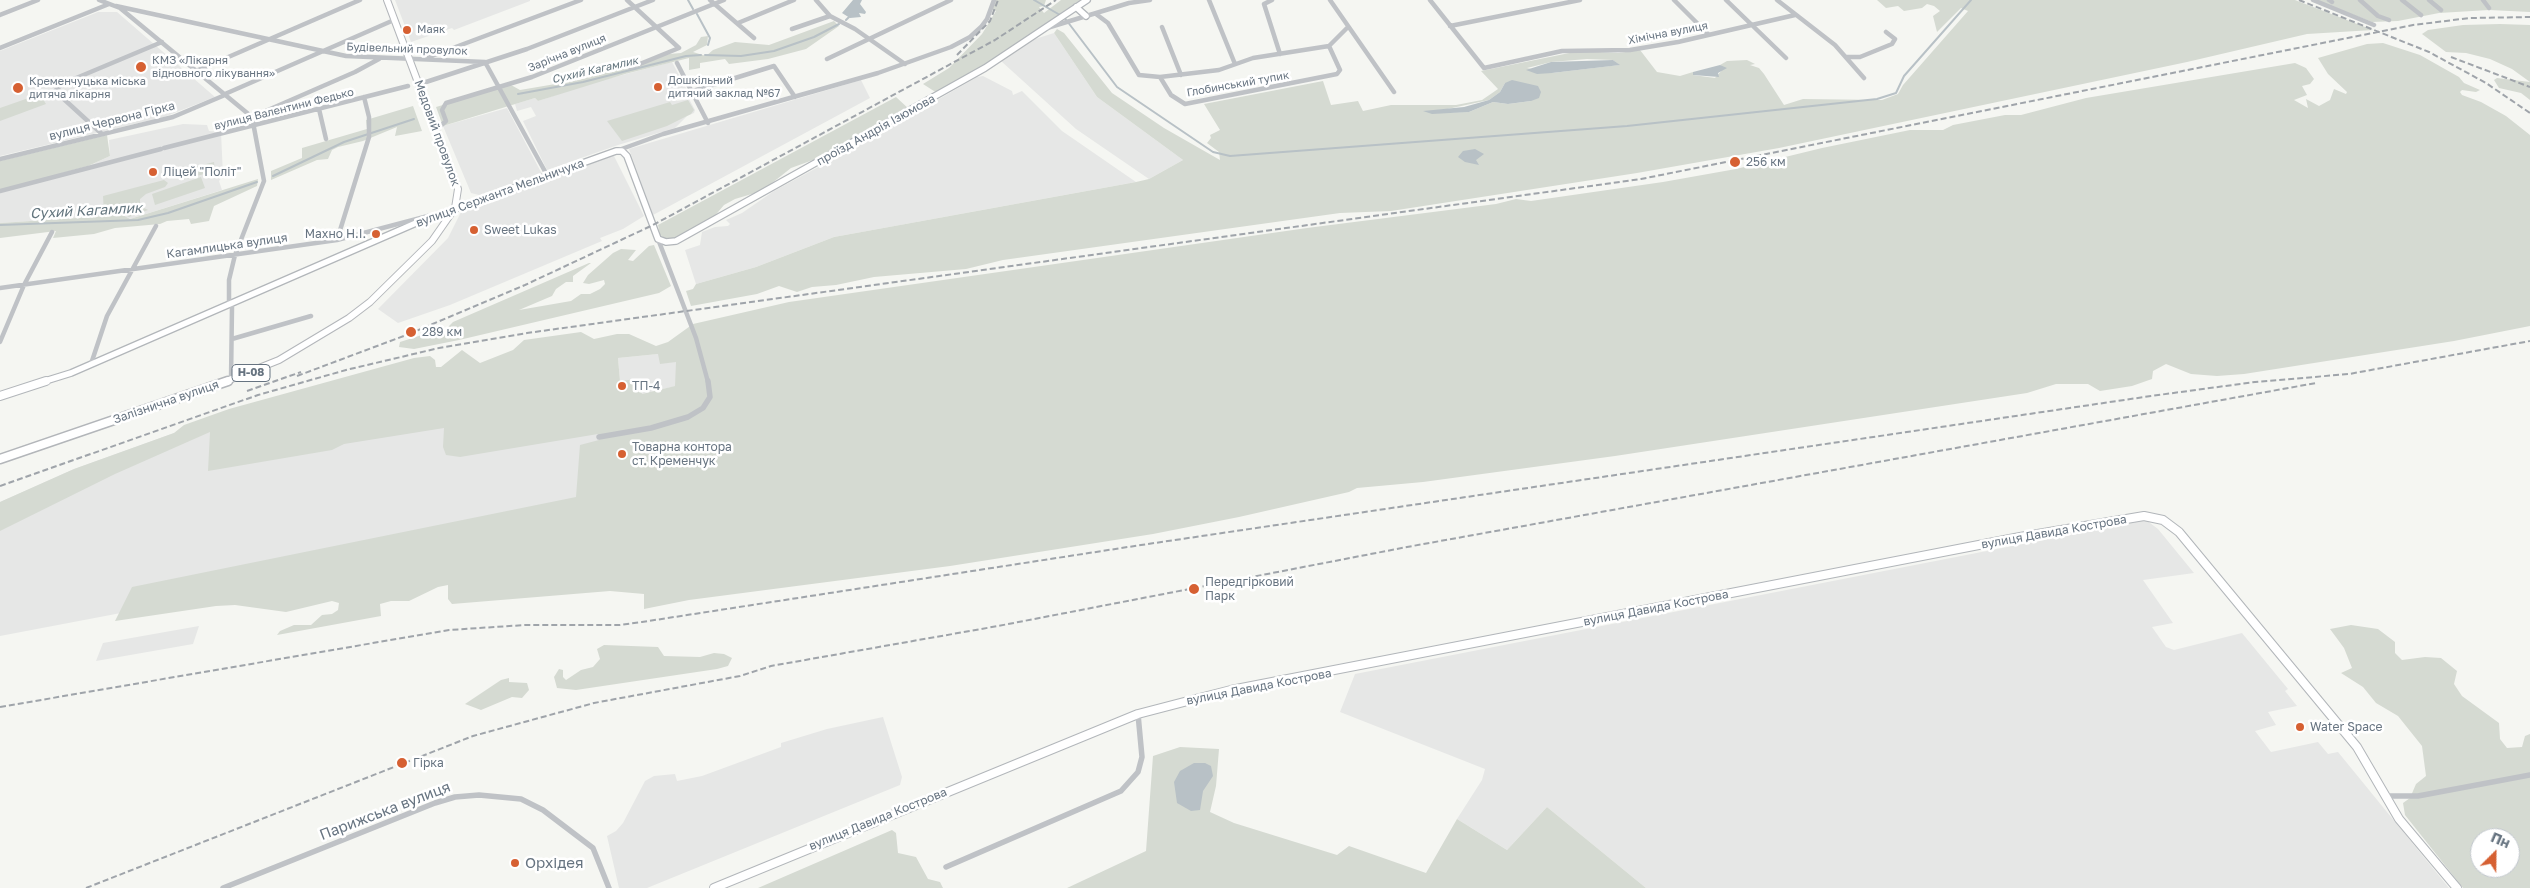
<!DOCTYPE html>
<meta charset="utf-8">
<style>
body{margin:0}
#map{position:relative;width:2530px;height:888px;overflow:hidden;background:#f5f6f2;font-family:"Golos Text",sans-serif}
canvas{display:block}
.north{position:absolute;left:2470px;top:828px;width:50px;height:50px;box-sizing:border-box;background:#fff;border:1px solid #c2c7cd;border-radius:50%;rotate:23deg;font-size:14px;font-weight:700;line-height:20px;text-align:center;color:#677481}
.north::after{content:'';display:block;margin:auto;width:18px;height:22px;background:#d66032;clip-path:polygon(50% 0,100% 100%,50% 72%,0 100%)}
</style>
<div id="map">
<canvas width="2530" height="888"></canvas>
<div class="north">Пн</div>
</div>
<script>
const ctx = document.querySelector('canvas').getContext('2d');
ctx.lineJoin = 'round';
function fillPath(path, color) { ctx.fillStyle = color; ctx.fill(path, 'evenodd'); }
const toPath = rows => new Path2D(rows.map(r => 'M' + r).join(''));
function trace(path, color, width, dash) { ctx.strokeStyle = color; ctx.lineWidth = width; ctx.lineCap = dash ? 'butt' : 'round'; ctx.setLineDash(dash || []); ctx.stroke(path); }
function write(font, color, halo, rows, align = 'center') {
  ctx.font = font + ' "Golos Text",sans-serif'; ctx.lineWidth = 5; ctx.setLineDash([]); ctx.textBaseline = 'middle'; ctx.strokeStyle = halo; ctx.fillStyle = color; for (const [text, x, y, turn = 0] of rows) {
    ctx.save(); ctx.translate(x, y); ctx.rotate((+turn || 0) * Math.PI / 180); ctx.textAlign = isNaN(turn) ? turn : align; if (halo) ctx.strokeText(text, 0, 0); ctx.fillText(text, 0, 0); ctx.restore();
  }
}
const built = toPath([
 [395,0,530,0,530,1,454,30,452,28,411,42],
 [98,12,117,12,215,97,164,117,0,156,0,51],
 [1054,33,1097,97,1183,160,1149,179,1076,129,1001,61,1029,41],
 [672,62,687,90,673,96,677,101,689,99,695,110,694,113,687,116,675,128,618,145,547,170,523,121,536,116,531,107,517,111,515,104,535,98,538,101,588,84],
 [983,76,1012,91,1013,95,1022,91,1062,131,1136,182,834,237,756,267,696,284,685,250,700,245,702,232,715,227,728,226,730,224,726,220,742,213,774,191,872,138,977,77],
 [861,80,870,98,653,215,629,149],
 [507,108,542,174,479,195,471,193,443,126],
 [183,124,207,125,209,131,221,132,223,176,219,181,222,190,130,219,123,215,0,223,0,190,88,166,110,156,109,140],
 [613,154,644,216,623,229,600,238,602,241,450,305,398,323,378,309,448,238,463,208],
 [588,353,636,515,0,636,0,502,74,469,174,433],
 [658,354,676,362,676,386,642,394,620,381,618,358],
 [2146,520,2158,529,2194,573,2143,580,2173,623,2152,627,2166,647,2174,650,2242,633,2288,689,2285,691,2297,706,2268,712,2276,725,2255,731,2271,752,2318,742,2328,754,2338,752,2449,888,1646,888,1547,807,1507,850,1457,819,1482,780,1485,769,1340,712,1355,674],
 [199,626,193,644,96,661,103,643],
 [883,717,902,777,900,785,647,888,619,888,607,836,616,831,623,823,645,781,654,776,675,774,677,781,702,776,781,747,781,743,827,729]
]);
const green = toPath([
 [992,0,1046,0,1044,6,1039,7,1044,13,1061,0,1080,0,989,62,937,93,923,84,949,68,982,34,996,11,990,9],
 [1877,0,2295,0,2373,30,2307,34,2187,62,1779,148,1637,173,1391,211,1340,213,1003,260,966,269,874,277,836,285,812,287,797,292,779,286,757,294,691,306,686,291,693,289,696,284,756,267,834,237,1136,182,1149,179,1183,160,1097,97,1054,33,1057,29,1064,33,1112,93,1164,128,1220,160,1219,152,1207,143,1211,138,1210,135,1220,130,1204,104,1323,81,1331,105,1358,101,1363,111,1391,105,1456,105,1482,100,1498,89,1481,71,1579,51,1618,53,1640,50,1657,72,1680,76,1693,72,1693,75,1715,78,1723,69,1720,65,1727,61,1747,60,1755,64,1750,65,1759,68,1764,74,1784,105,1803,99,1882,100,1898,94,1903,85,1968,11,1961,8,1937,32,1933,16,1940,11,1934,6,1927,4,1922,8,1904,11,1898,6,1886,8],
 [1587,59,1613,60,1619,65,1552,73,1527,68,1551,62],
 [1505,83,1531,101,1508,104,1493,102,1469,112,1429,113,1489,100,1500,92],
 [2316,0,2530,0,2530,12,2489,10,2439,13,2398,21,2372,22],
 [834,21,839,26,806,49,768,59,729,64,725,59,700,63,700,68,689,70,689,58,625,74,538,101,535,98,443,126,436,107,511,85,520,90,579,80,669,54,681,53,696,45,701,37,708,36,707,45,693,52,706,56,713,50,735,42,769,45],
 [2500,24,2530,25,2530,82,2512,69,2490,59,2466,53,2446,52,2422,34,2428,30,2463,25],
 [2383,43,2420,55,2459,77,2464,83,2480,90,2476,92,2462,90,2460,92,2462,95,2481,102,2506,116,2530,135,2530,326,2454,341,2244,374,2217,376,2191,374,2166,364,2153,371,2152,379,2132,386,2100,391,2088,384,2056,384,2027,393,1615,456,1423,482,1357,488,1349,492,1239,517,1153,534,950,566,689,600,644,609,644,594,610,591,452,604,448,599,448,585,438,587,409,601,391,601,380,604,381,616,277,635,280,631,294,625,311,625,322,615,332,614,338,610,339,603,332,601,286,612,235,605,216,606,115,621,132,587,576,497,580,445,599,440,598,434,460,457,446,455,443,447,444,428,344,444,332,450,208,471,210,432,115,474,0,531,0,502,74,469,174,433,184,425,229,409,414,358,430,356,435,360,436,367,441,367,462,350,480,363,513,350,524,340,581,332,594,339,617,334,629,334,656,346,668,342,693,324,789,302,1307,228,1496,204,1516,199,1531,201,1663,182,1736,169,1822,148,1910,130,1943,130,1953,125,2005,115,2021,115,2086,98,2295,63,2306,68,2314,79,2310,84,2302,86,2307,95,2294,100,2308,108,2306,99,2319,106,2330,100,2334,89,2346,94,2347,92,2328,74,2318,58,2367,44],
 [658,354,660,364,676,362,675,386,642,394,637,379,620,381,618,358],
 [2497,78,2530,82,2530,100,2521,93,2499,88,2494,80],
 [40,94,46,104,0,121,0,108],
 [896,97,909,109,824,156,791,168,762,191,735,199,724,205,713,218,675,238,666,239,660,235,658,225],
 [688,100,694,110,691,114,667,126,622,141,607,121,670,102,672,105],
 [413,106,422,131,395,136,397,127,363,141,338,147,332,150,328,159,317,160,271,180,271,171,302,158,302,148,367,129,366,120],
 [107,135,110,156,88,166,0,190,0,161],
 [214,162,215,171,182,180,182,170],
 [201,177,205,188,155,205,152,194],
 [258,179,257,186,214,206,209,221,191,224,189,219,167,221,160,224,115,228,94,234,53,238,56,231,0,238,0,223,123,215,130,219],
 [164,180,168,183,165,187,146,194,140,199,140,206,148,210,129,217,124,214,104,214,103,196],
 [654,245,671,286,659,293,459,340,414,349,399,347,400,342,425,334,438,333,447,328,453,322,589,263,591,263,573,276,573,282,566,282,556,289,552,296,519,310,571,301,581,294,590,294,600,289,605,284,604,280,589,284,583,283,588,275,613,253,621,249,636,250,628,260,633,261,649,246],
 [2351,625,2378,629,2395,642,2395,653,2402,660,2425,657,2441,658,2457,671,2454,684,2462,696,2499,723,2500,739,2507,748,2522,747,2525,736,2530,734,2530,888,2463,888,2405,815,2403,803,2410,798,2416,784,2426,776,2422,746,2398,716,2376,703,2363,687,2341,673,2352,668,2344,648,2330,629],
 [2480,838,2510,838,2510,868,2480,868],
 [604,645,658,647,664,656,700,657,714,653,724,654,732,658,728,666,717,669,576,690,557,688,554,677,559,669,563,670,563,677,566,680,581,670,593,667,600,659,597,649],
 [509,678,509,682,527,683,529,690,522,698,512,697,481,710,465,704,501,680],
 [1180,747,1219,749,1216,786,1210,812,1234,823,1337,855,1349,846,1426,873,1457,819,1507,850,1547,807,1646,888,1067,888,1146,851,1153,756],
 [892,830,896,833,898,853,916,857,928,879,940,882,943,888,758,888]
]);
const water = toPath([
 [853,0,862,0,860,4,866,12,865,14,859,13,861,17,850,18,842,13],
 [1613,60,1620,65,1552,73,1537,74,1526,70,1551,62],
 [1720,65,1727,68,1718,73,1719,77,1693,75,1693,72],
 [1512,80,1538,86,1541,92,1539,98,1531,101,1508,104,1493,102,1469,112,1432,114,1423,111,1464,107,1489,100,1500,92,1505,83],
 [1475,149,1484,154,1476,160,1479,165,1465,162,1458,157,1463,151],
 [1194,763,1205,763,1211,766,1213,776,1203,791,1200,810,1191,811,1177,803,1174,782,1180,771]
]);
const stream = toPath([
 [688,0,693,9],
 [1034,0,1060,15],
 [697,14,710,38,708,45],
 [1064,17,1117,87,1213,152,1230,156,1627,126,1877,99,1896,93,1904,76,1971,0],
 [846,20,850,16],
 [705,55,741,56,774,51,814,37,839,24],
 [518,94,583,82,686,56,701,55],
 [273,176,344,142,414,119],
 [0,225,138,220,168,213,257,182]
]);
const streetFar1 = toPath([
 [99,0,120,8,252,117,264,181,235,255,229,280,229,303,232,307,231,380],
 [627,0,679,48,630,68],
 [710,0,754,38],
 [816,0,830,16,855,29,905,64],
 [1209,0,1235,64],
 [1272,0,1264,4,1280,54],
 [1330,0,1394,92],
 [1430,0,1484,68,1562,51,1630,50,1678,42,1795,15],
 [1674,0,1708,34],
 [1726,0,1786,58],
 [1777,0,1835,45,1864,78],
 [2313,0,2374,25],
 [2329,0,2332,2],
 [2360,0,2378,16,2389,20],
 [2402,0,2421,15],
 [2429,0,2441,10],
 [2483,0,2489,8],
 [116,6,346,56,485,62,547,175],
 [1096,14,1108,23,1139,75,1160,77,1171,95,1185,104,1337,74,1340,70,1329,46],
 [0,15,38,0],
 [738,23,794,0],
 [1450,26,1580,0],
 [1162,27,1181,75],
 [1047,28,1129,3,1150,0],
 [792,29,830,16],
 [0,48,109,4],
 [429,57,581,0],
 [1846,57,1860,57,1892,44,1895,39,1886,32],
 [827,59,951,0],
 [677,63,708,123],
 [196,71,360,0],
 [1160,77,1219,70,1253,58,1329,46,1348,27],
 [426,82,527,49,653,0],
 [693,91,774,66,795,97],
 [225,94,394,20],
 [319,109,326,139],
 [252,117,355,72,379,59],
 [436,130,446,121,442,110,446,103,532,77,724,0],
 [102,134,55,91,62,84,162,42],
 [164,148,408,86],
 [616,151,663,134,878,73,951,47,970,37,981,27,987,19,994,0],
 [0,159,173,117,225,95],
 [0,191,161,149],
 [658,239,696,338,708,382],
 [337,240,369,137,369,117,364,97],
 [0,288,337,240,428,216],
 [232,339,311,316],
 [0,342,24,285,52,232],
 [91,364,107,316,156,226]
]);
const street = toPath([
 [599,437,651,428,688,417,703,408,710,397,708,381],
 [2386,796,2418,796,2530,775],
 [946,867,1121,791,1138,772,1142,757,1138,714],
 [223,888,435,803,455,797,479,795,521,799,543,810,593,848,609,888]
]);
const secondaryFar1 = toPath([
 [1076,7,1086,16],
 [42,382,71,373,416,223,616,151,622,151,627,156,658,239,666,242,676,241,985,68,1087,0]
]);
const secondary = toPath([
 [0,396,46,381],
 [714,888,1138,714,1184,702,1231,690,2020,537,2144,516,2163,520,2179,532,2357,747,2399,819,2457,888]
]);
const primaryFar1 = toPath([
 [224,382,279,360,349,318,370,302,432,241,455,208,458,189,387,0]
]);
const primary = toPath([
 [0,459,228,381]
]);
const rail = toPath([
 [2299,0,2429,52,2486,83,2530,113],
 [957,55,990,21,998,0],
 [2451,57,2530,87],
 [297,376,409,334,525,285,653,225,995,40,1056,0],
 [247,391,301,372],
 [0,486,258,395,346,370,439,348,527,333,1641,179,2413,25,2470,18,2530,17],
 [0,707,449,630,525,625,620,625,642,622,1141,545,2151,396,2255,382,2349,374,2530,341],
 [86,888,473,736,594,703,740,676,771,666,998,626,1407,547,2316,383]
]);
const markers = [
 [407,30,5,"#d66032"],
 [141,67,6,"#d66032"],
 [658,87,5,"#d66032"],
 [18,88,6,"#d66032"],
 [1735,162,6,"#d66032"],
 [153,172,5,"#d66032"],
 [474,230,5,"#d66032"],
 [376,234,5,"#d66032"],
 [411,332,6,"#d66032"],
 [622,386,5,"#d66032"],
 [622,454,5,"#d66032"],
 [1194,589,6,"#d66032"],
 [2300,727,5,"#d66032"],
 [402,763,6,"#d66032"],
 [515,863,5,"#d66032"]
];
const farPoinames = [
 ["Маяк",417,30],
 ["КМЗ «Лікарня",152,61],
 ["відновного лікування»",152,74],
 ["Дошкільний",668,81],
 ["дитячий заклад №67",668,94],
 ["Кременчуцька міська",29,82],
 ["дитяча лікарня",29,95]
];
const farStreetnames = [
 ["Хімічна вулиця",1668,33,-11],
 ["Будівельний провулок",407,49,2],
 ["Зарічна вулиця",567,53,-22],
 ["Глобинський тупик",1238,84,-10],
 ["вулиця Валентини Федько",284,109,-14]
];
const farWaternames = [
 ["Сухий Кагамлик",595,70,-13]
];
const shields = [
 [251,373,38]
];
const shieldNames = [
 ["Н-08",251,373]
];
const streetNames = [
 ["вулиця Червона Гірка",112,121,-14],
 ["проїзд Андрія Ізюмова",876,130,-29],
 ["Медовий провулок",437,133,70],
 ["вулиця Сержанта Мельничука",500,193,-20],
 ["Кагамлицька вулиця",227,246,-8],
 ["Залізнична вулиця",166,402,-19],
 ["вулиця Давида Кострова",2054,532,-10],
 ["вулиця Давида Кострова",1656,608,-11],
 ["вулиця Давида Кострова",1259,687,-11],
 ["вулиця Давида Кострова",878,819,-22]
];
const poiNames = [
 ["256 км",1746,162],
 ["Ліцей \"Політ\"",163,172],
 ["Sweet Lukas",484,230],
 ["Махно Н.І.",366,234,"right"],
 ["289 км",422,332],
 ["ТП-4",632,386],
 ["Товарна контора",632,447],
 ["ст. Кременчук",632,461],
 ["Передгірковий",1205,582],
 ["Парк",1205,596],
 ["Water Space",2310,727],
 ["Гірка",413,763]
];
const waterNames = [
 ["Сухий Кагамлик",86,211,-3]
];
const nearStreetnames = [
 ["Парижська вулиця",385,811,-21]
];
const nearPoinames = [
 ["Орхідея",525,863]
];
fillPath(built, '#e6e7e6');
fillPath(green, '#d5dad2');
fillPath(water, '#b8c1c6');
trace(stream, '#b8c1c6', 2);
trace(secondaryFar1, '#b2b6ba', 8);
trace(secondary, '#b2b6ba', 10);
trace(primaryFar1, '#b3b6ba', 8);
trace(primary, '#b3b6ba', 11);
trace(streetFar1, '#bfc2c6', 4.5);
trace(street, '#bfc2c6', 5.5);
trace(secondaryFar1, '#fff', 5.5);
trace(secondary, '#fff', 8);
trace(primaryFar1, '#fff', 6);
trace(primary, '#fff', 8);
trace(rail, '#9fa4aa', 2, [6, 3]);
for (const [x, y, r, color] of markers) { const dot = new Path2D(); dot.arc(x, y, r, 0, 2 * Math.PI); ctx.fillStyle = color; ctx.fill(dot); trace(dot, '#fff', 2); }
write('11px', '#677481', '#fff', farPoinames, 'left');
write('11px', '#677481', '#fff', farStreetnames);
write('italic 11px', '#63757e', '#fff', farWaternames);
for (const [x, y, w] of shields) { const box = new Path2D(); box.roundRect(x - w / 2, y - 8.5, w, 17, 4); ctx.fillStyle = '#fff'; ctx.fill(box); trace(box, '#677481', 1); }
write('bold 11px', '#677481', null, shieldNames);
write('12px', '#677481', '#fff', streetNames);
write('12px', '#677481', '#fff', poiNames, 'left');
write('italic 14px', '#63757e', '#fff', waterNames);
write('15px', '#677481', '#fff', nearStreetnames);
write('15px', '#677481', '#fff', nearPoinames, 'left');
</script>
